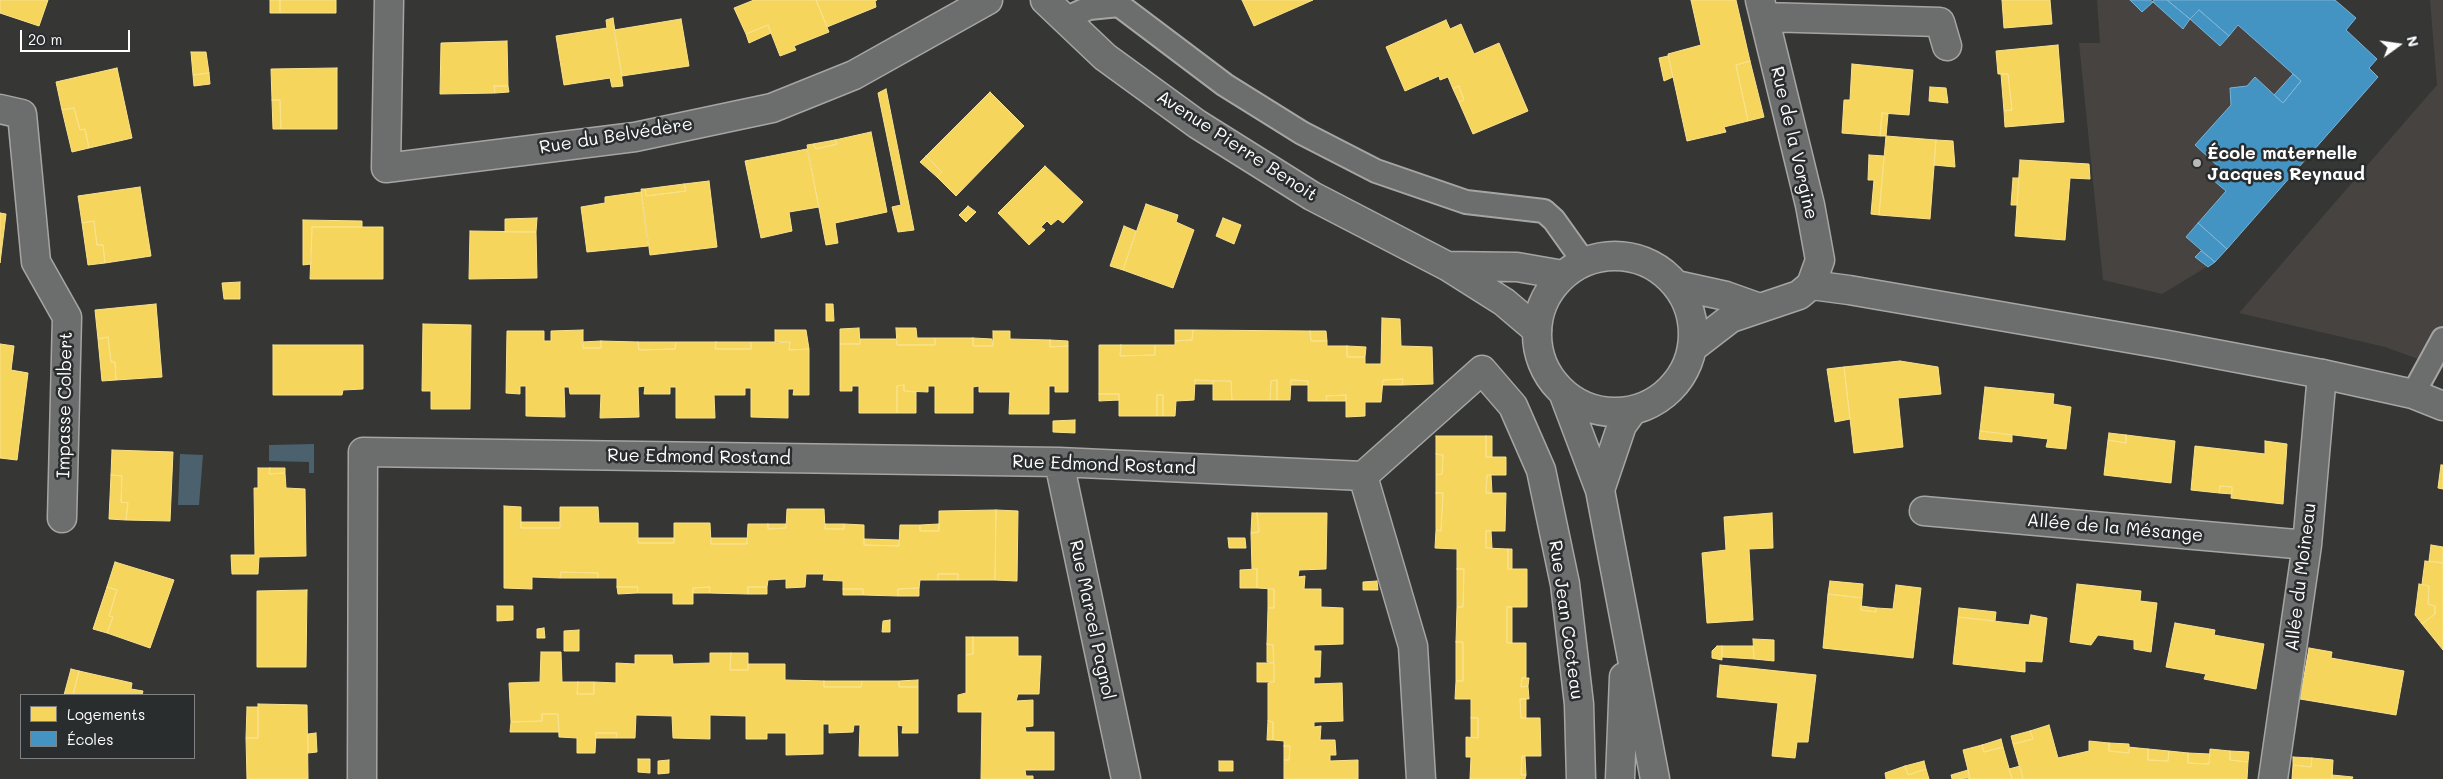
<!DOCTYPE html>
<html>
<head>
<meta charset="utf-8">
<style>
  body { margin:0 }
  #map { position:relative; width:2443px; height:779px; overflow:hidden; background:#363635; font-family:Mali,sans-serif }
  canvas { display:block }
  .legend { position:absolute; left:20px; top:694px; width:175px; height:65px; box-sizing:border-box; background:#2a2d2e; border:1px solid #7f8182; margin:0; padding:6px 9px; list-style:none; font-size:15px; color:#fff }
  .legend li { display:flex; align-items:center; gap:10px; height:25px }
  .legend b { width:25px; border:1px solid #7f8182 }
  .north { position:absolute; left:2373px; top:20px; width:50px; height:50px; -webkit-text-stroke:4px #2a2d2e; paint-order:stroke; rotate:76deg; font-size:14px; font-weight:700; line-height:20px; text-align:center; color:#fff }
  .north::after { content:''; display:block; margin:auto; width:18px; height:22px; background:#fff; clip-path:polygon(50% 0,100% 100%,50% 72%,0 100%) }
  .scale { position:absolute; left:20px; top:30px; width:110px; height:22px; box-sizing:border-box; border:2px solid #fff; border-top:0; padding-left:6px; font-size:15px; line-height:18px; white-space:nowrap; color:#fff; -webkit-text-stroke:4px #2a2d2e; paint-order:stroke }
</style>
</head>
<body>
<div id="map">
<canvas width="2443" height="779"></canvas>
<ul class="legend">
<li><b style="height:14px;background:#f6d55c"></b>Logements</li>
<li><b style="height:14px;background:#4393c3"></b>Écoles</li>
</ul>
<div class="north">N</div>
<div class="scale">20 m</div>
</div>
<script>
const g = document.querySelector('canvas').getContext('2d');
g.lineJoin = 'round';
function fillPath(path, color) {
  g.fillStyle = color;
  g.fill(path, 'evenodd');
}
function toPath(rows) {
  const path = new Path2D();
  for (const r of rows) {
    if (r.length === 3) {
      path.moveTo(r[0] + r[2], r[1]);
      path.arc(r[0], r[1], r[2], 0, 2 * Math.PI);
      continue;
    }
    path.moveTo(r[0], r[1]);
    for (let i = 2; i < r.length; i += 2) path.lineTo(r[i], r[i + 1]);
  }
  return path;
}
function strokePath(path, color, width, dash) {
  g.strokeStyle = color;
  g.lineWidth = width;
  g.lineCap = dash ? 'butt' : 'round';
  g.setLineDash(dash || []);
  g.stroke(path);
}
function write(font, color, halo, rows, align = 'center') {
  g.font = font + ' Mali,sans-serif';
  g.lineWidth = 5;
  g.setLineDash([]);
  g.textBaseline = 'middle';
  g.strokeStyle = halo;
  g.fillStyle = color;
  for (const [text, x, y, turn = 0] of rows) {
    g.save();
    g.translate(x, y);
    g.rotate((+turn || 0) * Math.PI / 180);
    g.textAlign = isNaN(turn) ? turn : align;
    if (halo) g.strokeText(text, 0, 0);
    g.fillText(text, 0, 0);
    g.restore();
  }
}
const built = toPath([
  [2097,0,2335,0,2356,18,2346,30,2377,59,2369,68,2378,77,2215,262,2162,294,2103,280,2079,43,2100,43],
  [2430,0,2443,0,2443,368,2385,347,2239,313,2437,85]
]);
const water = toPath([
  [314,444,314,473,309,473,309,462,269,461,269,445],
  [180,454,203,455,199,505,178,505]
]);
const homes = toPath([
  [0,0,48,0,39,26,0,13,0,0],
  [270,0,280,0,280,13,270,13,270,0],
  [280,0,336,0,336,13,280,13,280,0],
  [754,0,816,0,829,32,794,46,796,50,780,56,768,25,746,34,734,8,754,0],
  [816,0,877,0,875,1,876,7,827,27,816,0],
  [1242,0,1313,0,1254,26,1242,0],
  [1691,0,1736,0,1750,61,1736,65,1748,121,1724,127,1726,132,1687,141,1668,54,1701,45,1691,0],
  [2002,0,2050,0,2052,24,2004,28,2002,0],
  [613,18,623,86,612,87,610,78,564,85,556,36,607,28,606,20,613,18],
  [681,19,689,66,622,76,614,30,681,19],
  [1446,20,1450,29,1461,24,1474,54,1499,43,1528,111,1473,134,1459,102,1464,100,1459,86,1453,89,1448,77,1440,80,1439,76,1405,91,1386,47,1446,20],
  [768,25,771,33,749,43,746,34,768,25],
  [507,41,508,86,494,86,495,93,440,94,441,43,507,41],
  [2058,45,2064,122,2005,127,2004,111,2012,110,2008,74,1998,74,1996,51,2058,45],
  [191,52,206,52,209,73,193,75,191,52],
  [1668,56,1673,77,1664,81,1659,58,1668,56],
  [1750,61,1764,117,1748,121,1736,65,1750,61],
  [1852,64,1913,70,1909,115,1882,113,1880,136,1842,133,1844,100,1850,100,1852,64],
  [117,68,132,138,89,148,85,129,80,130,74,108,62,110,56,82,117,68],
  [337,68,337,129,281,129,280,100,272,100,271,69,337,68],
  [209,73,210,84,194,86,193,75,209,73],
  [2001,74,2008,74,2012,110,2004,111,2001,74],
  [494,86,508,86,509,92,495,93,494,86],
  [1459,86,1464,100,1459,102,1453,89,1459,86],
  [1930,87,1946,88,1948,103,1929,101,1930,87],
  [886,89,914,230,898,232,892,207,901,205,878,93,886,89],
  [990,92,1024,126,956,196,937,177,942,172,926,156,990,92],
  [272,100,280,100,281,129,273,129,272,100],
  [74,108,80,130,85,129,89,148,72,152,62,110,74,108],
  [1882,113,1888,114,1886,136,1880,136,1882,113],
  [871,132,887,212,835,223,838,243,826,245,807,145,813,144,816,149,837,144,835,140,871,132],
  [1886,136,1936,140,1930,219,1879,215,1886,136],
  [835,140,837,144,816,149,813,144,835,140],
  [1936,140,1953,141,1955,167,1934,165,1936,140],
  [807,149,819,207,789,212,792,231,761,238,745,161,807,149],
  [1869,155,1884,156,1879,215,1871,214,1874,180,1868,180,1869,155],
  [926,156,942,172,937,177,920,162,926,156],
  [2020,160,2089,164,2090,179,2070,178,2065,240,2015,236,2020,160],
  [1045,166,1083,202,1063,223,1058,219,1051,225,1047,221,1041,227,1045,230,1029,245,998,213,1045,166],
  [2013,178,2019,178,2017,205,2011,205,2013,178],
  [709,181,717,247,650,255,641,189,645,189,646,196,686,191,684,184,709,181],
  [684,184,686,191,646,196,645,189,684,184],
  [140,187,151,256,105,263,103,245,97,245,94,221,82,223,78,196,140,187],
  [641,192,648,246,587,252,581,207,605,203,605,197,641,192],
  [1146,204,1178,215,1176,222,1194,230,1173,288,1123,270,1146,204],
  [968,206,976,212,966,222,959,215,968,206],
  [0,213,6,214,0,263,0,213],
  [537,218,536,232,505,232,505,219,537,218],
  [1223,218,1241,225,1234,244,1216,236,1223,218],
  [303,220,362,221,362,227,312,227,311,264,303,265,303,220],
  [94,221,97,245,103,245,105,263,88,265,82,223,94,221],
  [1124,226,1136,231,1123,270,1110,266,1124,226],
  [312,227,383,227,383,279,310,279,312,227],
  [470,231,536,232,537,278,469,279,470,231],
  [240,282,240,299,224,299,222,283,240,282],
  [156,304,162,377,116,380,115,362,111,362,108,337,98,339,95,310,156,304],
  [826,304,833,304,834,321,826,321,826,304],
  [1382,318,1400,319,1401,346,1432,347,1433,384,1402,385,1403,379,1383,380,1381,402,1365,402,1365,416,1346,417,1346,395,1326,396,1327,401,1308,401,1308,381,1291,380,1290,400,1277,400,1277,380,1271,381,1270,400,1232,400,1231,381,1195,380,1194,400,1176,401,1175,416,1163,416,1163,395,1157,395,1157,416,1119,416,1119,394,1099,394,1099,345,1121,345,1120,356,1155,355,1155,345,1175,345,1175,341,1192,340,1193,330,1310,331,1311,341,1327,341,1327,346,1347,346,1347,357,1365,357,1365,364,1381,364,1382,318],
  [423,324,471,325,470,409,431,409,431,391,422,391,423,324],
  [859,328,860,344,840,344,840,329,859,328],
  [896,328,916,328,917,338,935,338,935,345,897,345,896,328],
  [583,330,583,348,601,348,601,341,638,342,639,350,675,349,676,342,716,342,715,349,751,349,751,342,790,342,789,350,809,349,809,395,793,395,794,389,788,389,788,418,751,417,751,388,745,388,745,395,714,395,715,418,676,418,676,387,670,387,670,394,644,394,645,386,638,387,639,417,600,418,601,394,570,394,569,387,564,387,565,417,526,416,526,386,520,386,520,394,506,393,507,331,544,331,544,341,551,341,551,331,583,330],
  [775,330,806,330,809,349,789,350,790,342,775,343,775,330],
  [1175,330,1193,330,1192,340,1175,341,1175,330],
  [993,331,1010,331,1010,339,1050,340,1050,347,1068,346,1068,392,1055,392,1055,386,1049,386,1049,414,1009,414,1010,392,979,392,979,386,973,387,973,413,935,413,935,386,928,386,928,392,904,391,904,385,897,386,897,413,859,413,859,386,852,386,852,391,840,391,840,344,860,344,860,339,896,339,897,345,935,345,935,338,973,338,973,346,993,346,993,331],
  [1310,331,1326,331,1327,341,1311,341,1310,331],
  [108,337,111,362,115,362,116,380,102,381,98,339,108,337],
  [973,338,992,339,993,346,973,346,973,338],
  [1050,340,1068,341,1068,346,1050,347,1050,340],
  [601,341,601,348,583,348,582,342,601,341],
  [638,342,676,342,675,349,639,350,638,342],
  [716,342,751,342,751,349,715,349,716,342],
  [0,344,14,346,11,370,28,373,17,460,0,458,0,344],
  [273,345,363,345,363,389,343,390,342,395,273,395,273,345],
  [1121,345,1155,345,1155,355,1120,356,1121,345],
  [1347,346,1366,347,1365,357,1347,357,1347,346],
  [1900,361,1938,367,1941,394,1898,398,1903,447,1854,453,1844,367,1900,361],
  [1844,367,1850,419,1835,422,1827,369,1844,367],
  [1403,379,1402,385,1382,385,1383,380,1403,379],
  [1195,380,1213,381,1213,384,1195,384,1195,380],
  [1277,380,1277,400,1270,400,1271,381,1277,380],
  [1291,380,1308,381,1308,385,1290,385,1291,380],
  [1213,381,1231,381,1232,400,1213,400,1213,381],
  [904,385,904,391,916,392,916,413,897,413,897,386,904,385],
  [1985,387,2054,394,2053,404,2071,407,2066,449,2046,447,2048,439,1980,431,1985,387],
  [1099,394,1119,394,1119,400,1099,401,1099,394],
  [1157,395,1163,395,1163,416,1157,416,1157,395],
  [1346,395,1346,401,1327,401,1326,396,1346,395],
  [1075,420,1075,433,1053,432,1053,421,1075,420],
  [1980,431,2012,435,2012,442,1979,439,1980,431],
  [2109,433,2126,435,2126,443,2108,440,2109,433],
  [2126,435,2175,441,2171,483,2104,475,2108,440,2126,443,2126,435],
  [1436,436,1486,436,1486,457,1506,457,1506,475,1487,475,1486,493,1506,493,1505,531,1486,531,1486,548,1508,549,1508,569,1527,569,1527,607,1507,607,1507,643,1526,643,1526,678,1522,678,1521,687,1528,686,1529,699,1520,699,1521,718,1540,718,1541,756,1522,756,1521,775,1526,775,1525,779,1470,779,1471,757,1466,757,1466,737,1478,738,1478,718,1471,718,1471,699,1455,699,1456,681,1463,681,1463,642,1456,642,1457,607,1463,607,1464,569,1457,569,1457,549,1435,548,1436,530,1441,531,1443,493,1436,493,1436,475,1442,474,1443,455,1436,454,1436,436],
  [1486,436,1492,436,1492,457,1486,457,1486,436],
  [2265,441,2287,444,2283,504,2231,498,2232,487,2220,486,2219,493,2191,490,2195,446,2265,454,2265,441],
  [112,450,173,452,170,521,126,520,128,503,121,502,122,476,111,475,112,450],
  [1436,454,1443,455,1442,474,1436,475,1436,454],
  [2441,465,2443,465,2443,489,2438,488,2441,465],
  [258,468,270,468,269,474,285,473,286,488,305,489,306,556,259,557,258,574,232,574,231,555,255,555,254,488,258,488,258,468],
  [270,468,285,468,285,473,269,474,270,468],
  [111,475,122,476,121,502,128,503,126,520,109,519,111,475],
  [1487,475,1491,475,1492,493,1486,493,1487,475],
  [2220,486,2232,487,2232,494,2219,493,2220,486],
  [1436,493,1443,493,1441,531,1436,530,1436,493],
  [504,506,521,507,521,528,560,528,560,507,598,507,599,523,638,523,638,543,674,543,674,523,710,523,711,544,747,544,748,524,768,524,768,529,786,528,787,509,824,509,825,529,844,529,844,524,864,525,864,545,899,546,900,525,920,525,920,531,939,531,939,511,996,510,995,580,958,580,958,574,938,574,938,580,920,580,919,588,898,589,898,596,863,595,863,589,843,589,843,581,823,580,824,574,806,574,805,587,786,588,786,579,768,580,767,587,748,587,748,594,709,593,710,587,693,588,693,604,673,604,673,593,637,593,638,587,617,587,617,578,598,578,598,573,561,572,560,578,532,577,532,589,504,588,504,506],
  [996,510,1018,511,1017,581,995,580,996,510],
  [1252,513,1257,513,1259,532,1251,533,1252,513],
  [1257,513,1327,513,1326,569,1299,570,1298,577,1305,576,1304,589,1321,589,1321,607,1343,608,1343,644,1314,645,1314,651,1321,651,1320,677,1314,677,1314,684,1342,683,1343,721,1314,722,1314,727,1321,726,1320,740,1335,740,1336,755,1330,755,1330,761,1358,760,1358,779,1284,779,1284,760,1289,760,1290,746,1284,746,1284,741,1273,740,1273,722,1268,721,1268,683,1274,682,1273,645,1267,644,1268,608,1274,608,1274,589,1257,588,1257,569,1252,569,1251,533,1259,532,1257,513],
  [1772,513,1773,548,1749,549,1753,620,1707,623,1702,553,1726,550,1724,517,1772,513],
  [521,522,561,522,560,528,521,528,521,522],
  [768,524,786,524,786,528,768,529,768,524],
  [825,524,844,524,844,529,825,529,825,524],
  [939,524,939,531,920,531,920,525,939,524],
  [1486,531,1491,531,1492,548,1486,548,1486,531],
  [637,538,674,538,674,543,638,543,637,538],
  [711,538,747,538,747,544,711,544,711,538],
  [1228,538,1245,538,1246,548,1229,548,1228,538],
  [864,539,899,540,899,546,864,545,864,539],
  [2431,545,2443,547,2443,563,2429,561,2431,545],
  [1508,549,1512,549,1512,569,1508,569,1508,549],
  [2425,561,2443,563,2443,650,2422,624,2435,614,2435,606,2428,604,2429,586,2422,584,2425,561],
  [115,562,174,580,150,648,107,633,113,617,109,616,117,590,107,587,115,562],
  [1257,569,1257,588,1240,588,1240,570,1257,569],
  [1457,569,1464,569,1463,607,1457,607,1457,569],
  [561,572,598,573,598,578,560,578,561,572],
  [938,574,958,574,958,580,938,580,938,574],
  [1377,581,1378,590,1363,590,1363,582,1377,581],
  [1830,581,1863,584,1862,598,1828,594,1830,581],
  [2077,584,2141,591,2140,601,2157,603,2151,652,2134,649,2134,640,2098,635,2091,645,2070,642,2077,584],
  [2419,584,2429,586,2428,604,2435,606,2435,614,2422,624,2415,615,2419,584],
  [1896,585,1921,588,1913,658,1823,648,1828,594,1862,598,1861,610,1876,612,1876,608,1893,609,1896,585],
  [107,587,117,590,109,616,113,617,107,633,93,629,107,587],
  [617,587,638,587,637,593,618,594,617,587],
  [710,587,709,593,693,593,693,588,710,587],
  [748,587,767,587,767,594,748,594,748,587],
  [919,588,919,596,898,596,898,589,919,588],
  [843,589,863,589,863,595,843,595,843,589],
  [1268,589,1274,589,1274,608,1268,608,1268,589],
  [307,590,306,667,257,667,257,591,307,590],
  [497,606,513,606,513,620,497,621,497,606],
  [1861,606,1876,608,1876,612,1861,610,1861,606],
  [1507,607,1512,607,1512,643,1507,643,1507,607],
  [1959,608,1996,612,1995,621,1958,617,1959,608],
  [2031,615,2047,618,2042,662,2025,661,2025,672,1953,664,1958,617,2029,625,2031,615],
  [890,620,890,632,882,632,883,621,890,620],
  [2175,623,2215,630,2214,635,2264,644,2256,689,2204,679,2206,674,2166,667,2175,623],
  [544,628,545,638,537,638,537,629,544,628],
  [579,630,579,651,564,651,564,631,579,630],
  [966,637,973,637,973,654,966,655,966,637],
  [973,637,1018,637,1018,656,1041,656,1039,694,1018,694,1016,701,1033,700,1033,726,1025,727,1026,732,1054,732,1054,770,1025,770,1026,776,1033,776,1033,779,981,779,982,712,958,712,958,695,966,693,966,655,973,654,973,637],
  [1753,639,1774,640,1774,661,1754,659,1753,639],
  [1456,642,1463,642,1463,681,1456,681,1456,642],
  [1267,644,1273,645,1274,663,1267,662,1267,644],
  [1717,646,1722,646,1722,660,1712,658,1712,651,1717,646],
  [1722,646,1753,646,1754,659,1722,657,1722,646],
  [2309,648,2332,652,2331,658,2404,671,2396,715,2300,699,2309,648],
  [541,652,561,652,562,682,578,682,577,694,594,694,594,682,616,683,616,663,635,664,635,655,672,655,673,664,710,663,710,653,731,653,730,670,748,670,748,664,785,664,785,680,824,681,824,687,861,687,862,681,899,681,899,687,918,687,918,733,902,733,903,726,897,725,898,756,859,756,860,725,854,725,853,732,829,733,829,724,823,724,823,754,786,755,786,733,767,733,767,739,746,739,746,716,710,715,710,739,673,738,672,716,636,715,635,738,616,738,617,733,596,733,595,753,577,753,577,738,559,737,558,714,542,714,542,721,511,722,509,683,540,682,541,652],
  [731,653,748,653,748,670,730,670,731,653],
  [1257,663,1274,663,1274,682,1257,682,1257,663],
  [1720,665,1816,675,1808,742,1797,742,1795,758,1772,756,1778,703,1717,697,1720,665],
  [71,669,79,671,73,695,64,695,71,669],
  [79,671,132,683,131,689,143,691,142,695,73,695,79,671],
  [1522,678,1529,678,1528,686,1521,687,1522,678],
  [918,680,918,687,899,687,899,681,918,680],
  [824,681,862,681,861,687,824,687,824,681],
  [578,682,594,682,594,694,577,694,578,682],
  [1520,699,1526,699,1526,718,1521,718,1520,699],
  [258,704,307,705,308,779,247,779,246,738,258,738,258,704],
  [247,707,258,707,258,738,246,738,247,707],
  [542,714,558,714,559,732,510,732,511,722,542,721,542,714],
  [1471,718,1478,718,1478,738,1471,737,1471,718],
  [1268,721,1273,722,1273,740,1267,740,1268,721],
  [2049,725,2058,758,2089,751,2089,741,2109,743,2109,751,2129,753,2128,747,2148,749,2148,760,2168,761,2169,751,2188,753,2188,763,2209,764,2210,749,2230,751,2230,760,2248,762,2247,779,2023,779,2013,744,2033,739,2030,731,2049,725],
  [2030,731,2033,739,2013,744,2011,736,2030,731],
  [316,733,317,752,308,753,308,734,316,733],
  [596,733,617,733,616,738,596,738,596,733],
  [2001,739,2003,747,1984,752,1982,745,2001,739],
  [2109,743,2129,744,2129,753,2109,751,2109,743],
  [1982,745,1984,752,2003,747,2012,779,1968,779,1970,778,1963,750,1982,745],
  [1284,746,1290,746,1289,760,1284,760,1284,746],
  [2148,749,2169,751,2168,761,2148,760,2148,749],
  [2230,751,2249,752,2248,762,2230,760,2230,751],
  [2188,753,2210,754,2209,764,2188,763,2188,753],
  [1522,756,1525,756,1526,775,1521,775,1522,756],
  [2293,757,2312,758,2311,767,2293,765,2293,757],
  [2312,758,2333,760,2332,779,2292,779,2293,765,2311,767,2312,758],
  [638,759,650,759,650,773,638,772,638,759],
  [669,760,669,773,658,774,658,761,669,760],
  [1219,761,1233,761,1233,771,1219,771,1219,761],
  [1924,761,1926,769,1908,775,1905,766,1924,761],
  [1905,766,1908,775,1926,769,1929,779,1886,779,1885,773,1905,766],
  [2020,766,2023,779,2012,779,2009,769,2020,766],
  [1968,770,1970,778,1952,779,1951,775,1968,770],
  [2332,775,2353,777,2352,779,2332,779,2332,775]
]);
const schools = toPath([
  [2130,0,2150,0,2153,2,2142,12,2130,0],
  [2154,0,2167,0,2190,19,2183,29,2153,2,2154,0],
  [2167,0,2335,0,2356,18,2346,30,2377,59,2369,68,2378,77,2227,249,2198,223,2226,191,2213,180,2222,170,2195,145,2231,105,2230,88,2247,86,2255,77,2283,103,2301,81,2238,25,2229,36,2199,10,2190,19,2167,0],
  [2199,10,2229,36,2220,46,2190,19,2199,10],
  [2293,74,2301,81,2283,103,2274,95,2293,74],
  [2198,223,2227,249,2215,262,2186,237,2198,223],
  [2201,251,2215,262,2208,267,2195,257,2201,251]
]);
const lane = toPath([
  [1063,20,1089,8,1119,5,1225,85,1302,133,1376,171,1466,202,1544,211,1554,220,1584,262],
  [2413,394,2443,339]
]);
const street = toPath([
  [389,0,386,168,635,137,772,108,854,75,988,0],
  [1045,0,1105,57,1197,124,1312,196,1447,266,1504,302,1537,330],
  [1760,0,1810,205,1820,260,1811,285],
  [1764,17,1940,22,1947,46],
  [0,109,22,114,36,262,67,317,62,518],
  [1447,266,1517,267,1563,275],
  [1059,462,1126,779],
  [1363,476,1482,370,1513,406,1541,470,1565,584,1579,704,1581,779],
  [1363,476,1413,646,1421,779],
  [1924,511,2307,545],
  [362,779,363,452,1059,462,1363,476],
  [2273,779,2307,545,2322,374]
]);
const secondary = toPath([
  [1615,334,78],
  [1676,285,1726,296,1757,307],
  [1692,348,1731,318,1799,295,1811,285,1849,290,2168,345,2322,374,2413,394,2443,406],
  [1563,392,1600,490,1655,779],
  [1600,490,1622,425,1633,410],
  [1620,779,1624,677]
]);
const markers = [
  [2197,163,5,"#b9b9b8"]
];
const streetNames = [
  ["Rue du Belvédère",616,136,-9],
  ["Rue de la Vorgine",1794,143,77],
  ["Avenue Pierre Benoit",1237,146,33],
  ["Impasse Colbert",65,405,-89],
  ["Rue Edmond Rostand",699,457,1],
  ["Rue Edmond Rostand",1104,465,2],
  ["Allée de la Mésange",2115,528,5],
  ["Allée du Moineau",2301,577,-83],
  ["Rue Marcel Pagnol",1092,620,78],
  ["Rue Jean Cocteau",1566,620,82]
];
const poiNames = [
  ["École maternelle",2207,153],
  ["Jacques Reynaud",2207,174]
];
fillPath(built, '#474340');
fillPath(water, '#4b616d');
fillPath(homes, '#f6d55c');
strokePath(homes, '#f9e28d', 1);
fillPath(schools, '#4393c3');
strokePath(schools, '#7bb3d5', 1);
strokePath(lane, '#a5a5a4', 26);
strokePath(street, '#a5a5a4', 31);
strokePath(secondary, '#a5a5a4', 31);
strokePath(lane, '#6c6d6d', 22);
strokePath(street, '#6c6d6d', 28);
strokePath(secondary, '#6c6d6d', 28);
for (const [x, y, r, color] of markers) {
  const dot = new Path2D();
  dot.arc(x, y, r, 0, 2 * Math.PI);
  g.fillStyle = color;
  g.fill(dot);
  strokePath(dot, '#2a2d2e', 2);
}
write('18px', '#fff', '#2a2d2e', streetNames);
write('bold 18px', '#fff', '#2a2d2e', poiNames, 'left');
</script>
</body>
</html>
